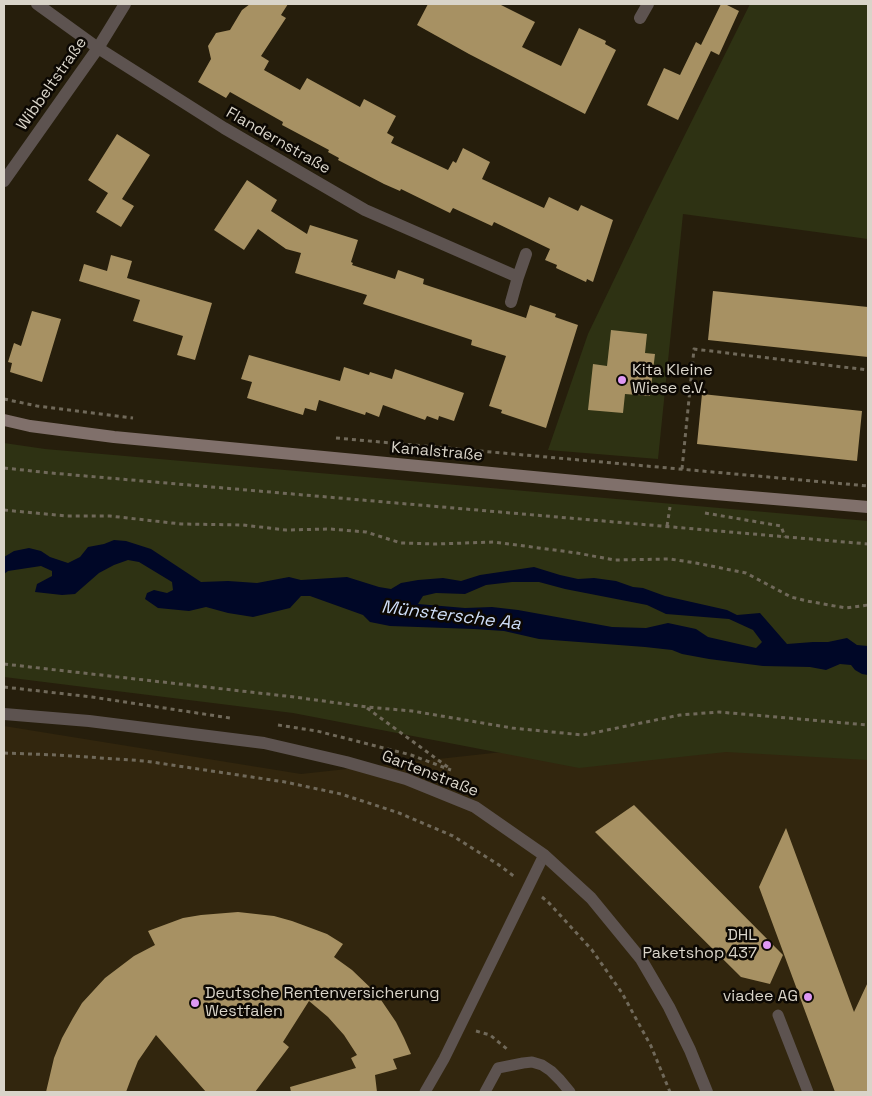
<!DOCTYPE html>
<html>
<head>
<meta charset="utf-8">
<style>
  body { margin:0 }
  #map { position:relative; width:872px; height:1096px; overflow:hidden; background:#261e0c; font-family:"Space Grotesk",sans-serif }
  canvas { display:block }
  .frame { position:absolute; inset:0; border:5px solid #d9d4c9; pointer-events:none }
</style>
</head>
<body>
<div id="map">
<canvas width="872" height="1096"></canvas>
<div class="frame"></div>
</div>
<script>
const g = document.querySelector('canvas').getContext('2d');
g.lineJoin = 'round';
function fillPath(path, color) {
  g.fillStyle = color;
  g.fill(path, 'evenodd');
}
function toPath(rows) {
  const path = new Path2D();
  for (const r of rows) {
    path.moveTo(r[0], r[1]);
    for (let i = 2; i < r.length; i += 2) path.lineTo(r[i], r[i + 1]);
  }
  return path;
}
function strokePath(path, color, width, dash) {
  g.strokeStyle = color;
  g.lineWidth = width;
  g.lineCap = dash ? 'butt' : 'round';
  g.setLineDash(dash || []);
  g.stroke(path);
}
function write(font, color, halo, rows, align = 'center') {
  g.font = font + ' "Space Grotesk",sans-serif';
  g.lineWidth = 5;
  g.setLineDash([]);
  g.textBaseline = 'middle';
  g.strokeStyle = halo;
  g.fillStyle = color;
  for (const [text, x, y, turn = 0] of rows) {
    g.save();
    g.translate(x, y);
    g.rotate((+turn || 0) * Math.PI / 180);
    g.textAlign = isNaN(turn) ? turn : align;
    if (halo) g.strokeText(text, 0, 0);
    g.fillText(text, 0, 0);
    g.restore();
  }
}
const built = toPath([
  [4,726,301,774,722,728,868,744,868,1092,4,1092]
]);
const green = toPath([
  [750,4,868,4,868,239,683,214,658,459,548,450,588,334,648,209],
  [4,443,45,449,868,521,868,760,726,752,579,768,293,713,4,677]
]);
const water = toPath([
  [114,540,126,541,151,549,201,582,228,581,257,583,289,577,301,580,347,577,379,587,391,589,401,583,418,580,443,578,461,581,480,575,534,567,560,575,578,579,594,578,616,581,633,587,643,588,665,596,727,610,737,615,760,613,787,644,813,642,828,642,847,638,857,645,868,646,868,675,862,674,855,670,851,665,840,664,826,670,810,667,763,666,709,659,682,654,672,650,645,647,539,639,504,631,474,629,390,626,370,622,363,615,310,596,301,596,290,608,253,617,228,613,206,607,189,611,158,608,145,599,147,593,154,590,167,593,173,590,172,582,139,562,128,560,114,565,99,573,75,594,62,595,35,592,37,584,52,576,52,571,41,566,8,571,4,574,4,557,14,551,29,548,41,551,50,557,68,563,80,557,88,547,104,544],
  [512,582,539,582,565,589,647,605,666,614,729,619,753,630,762,642,756,648,708,637,696,629,668,623,646,628,612,627,518,610,492,607,465,608,418,604,423,596,436,593,465,594,486,585]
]);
const building = toPath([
  [250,4,288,4,281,15,286,18,261,56,269,61,264,70,300,90,307,78,360,107,364,99,396,116,387,133,394,137,391,143,448,170,453,161,456,163,463,148,490,162,482,179,544,208,549,197,578,211,581,205,613,220,593,282,587,279,586,282,556,268,557,265,545,260,550,249,494,222,492,226,453,208,450,213,401,189,400,191,384,184,338,160,339,158,328,152,329,150,282,125,283,122,230,92,226,98,198,82,211,59,208,46,216,33,230,30,242,10],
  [428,4,499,4,535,22,522,47,561,66,579,28,606,41,605,44,616,50,585,114,469,54,417,25],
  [721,4,725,4,739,11,719,55,711,51,678,120,647,105,664,68,680,75,696,42,701,45],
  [117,134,150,155,122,199,134,206,121,227,96,212,108,193,88,180],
  [247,180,277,200,271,211,307,234,310,225,358,240,351,262,353,263,352,265,395,279,398,270,424,279,423,284,526,318,530,305,556,314,555,317,578,325,546,428,501,413,502,410,489,406,506,356,471,345,472,340,363,304,367,295,295,273,301,253,286,249,258,229,244,250,214,230],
  [111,255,132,261,127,278,212,303,195,360,177,355,183,336,133,321,140,300,79,281,84,264,107,271],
  [713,291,868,307,868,357,708,340],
  [32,311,61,319,42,382,10,372,12,363,8,362,14,343,21,346],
  [611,330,647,334,645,353,655,354,650,396,625,394,623,413,588,410,593,364,607,366],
  [249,355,340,381,344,367,369,375,370,372,392,379,395,369,464,393,454,421,439,416,438,420,427,416,425,420,383,405,379,417,366,412,365,415,319,400,316,411,305,408,303,415,247,398,252,382,241,379],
  [702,394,862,411,857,461,697,444],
  [634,805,783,955,770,984,741,977,595,832],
  [786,828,854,1012,868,982,868,1092,835,1092,759,887],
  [238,912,274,916,292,921,327,934,343,944,334,957,352,970,377,994,396,1022,404,1038,411,1054,393,1059,397,1069,375,1075,377,1092,291,1092,290,1087,356,1068,351,1058,357,1055,344,1035,328,1017,309,1001,283,1042,289,1047,255,1092,206,1092,156,1035,138,1061,132,1076,126,1092,46,1092,54,1058,62,1038,73,1018,82,1003,105,978,134,956,155,945,148,931,183,918,201,915]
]);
const path = toPath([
  [4,399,37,406,133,418],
  [336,438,868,486],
  [4,468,51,473,868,544],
  [682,469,694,349,868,370],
  [4,510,67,516,110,516,181,524,243,525,286,530,330,529,366,532,401,543,437,544,494,542,577,553,614,560,670,559,696,563,746,573,791,597,807,601,846,608,868,605],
  [705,513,781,526,785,537],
  [667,526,670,507],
  [4,664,294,697,367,707,412,711,512,728,583,735,680,715,719,712,868,725],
  [4,687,92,697,230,718],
  [367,708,449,768],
  [278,725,317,731,411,755,451,770],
  [4,753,58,755,145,761,285,782,341,794,399,813,453,836,499,865,515,877],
  [542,897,549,903,592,950,622,993,651,1046,670,1092],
  [476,1031,490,1035,507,1049]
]);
const service = toPath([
  [778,1015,808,1092],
  [425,1092,444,1059,544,855],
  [485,1092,498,1068,523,1063,532,1062,542,1065,551,1071,560,1080,570,1092]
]);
const minor = toPath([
  [37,4,98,48,224,128,365,210,518,277,511,302],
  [640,18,648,4],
  [4,181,98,48,125,4],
  [518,277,526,254],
  [4,714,89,721,264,743,346,762,406,779,475,807,544,855,591,898,641,959,669,1007,690,1050,707,1092]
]);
const secondary = toPath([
  [4,420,30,426,114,437,680,491,868,507]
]);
const markers = [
  [622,380,5,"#de98f3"],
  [767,945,5,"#de98f3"],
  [808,997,5,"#de98f3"],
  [195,1003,5,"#de98f3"]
];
const streetNames = [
  ["Wibbeltstraße",52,84,-55],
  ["Flandernstraße",278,141,30],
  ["Kanalstraße",437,452,5],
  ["Gartenstraße",430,774,21]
];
const poiNames = [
  ["Kita Kleine",632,371],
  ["Wiese e.V.",632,389],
  ["DHL",757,936,"right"],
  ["Paketshop 437",757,954,"right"],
  ["Deutsche Rentenversicherung",205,994],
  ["Westfalen",205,1012],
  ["viadee AG",798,997,"right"]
];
const waterNames = [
  ["Münstersche Aa",451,616,7]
];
fillPath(built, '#32260e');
fillPath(green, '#2e3213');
fillPath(water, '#000727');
fillPath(building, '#a79163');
strokePath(path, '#70695a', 3, [4, 4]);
strokePath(service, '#5d5350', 11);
strokePath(minor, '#5d5350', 12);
strokePath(secondary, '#80706b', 12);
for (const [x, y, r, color] of markers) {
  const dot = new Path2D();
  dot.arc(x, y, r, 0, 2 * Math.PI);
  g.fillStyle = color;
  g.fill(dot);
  strokePath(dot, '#0c0803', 2);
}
write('16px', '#d9d4c9', '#0c0803', streetNames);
write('16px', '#d9d4c9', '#0c0803', poiNames, 'left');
write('italic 18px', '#ceddf7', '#0c0803', waterNames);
</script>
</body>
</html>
